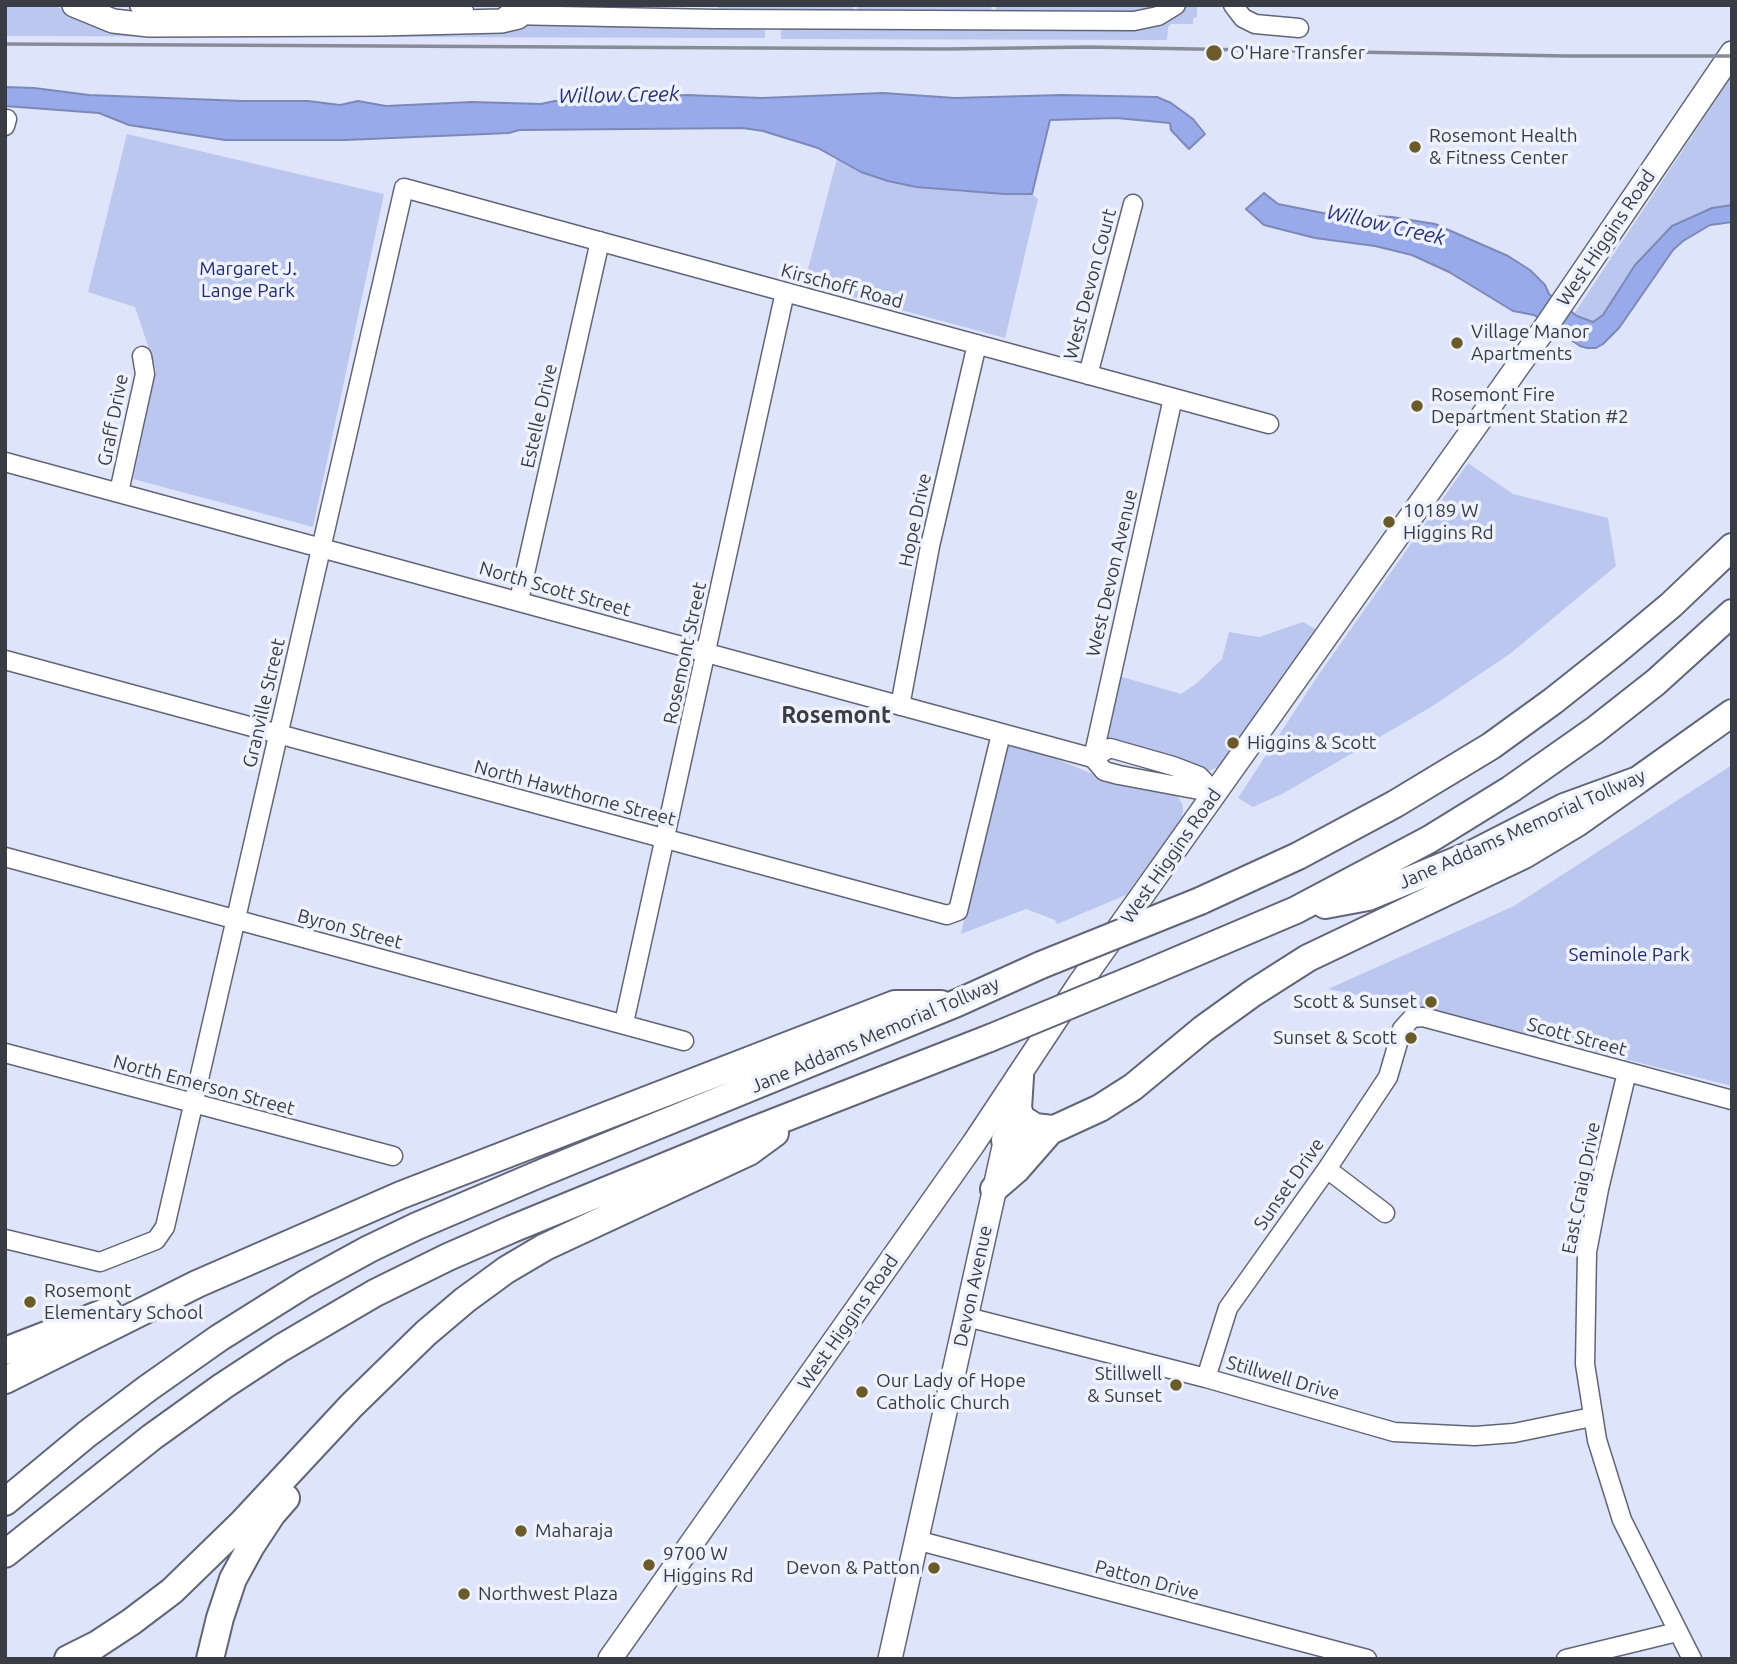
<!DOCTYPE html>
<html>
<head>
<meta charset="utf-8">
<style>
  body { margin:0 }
  #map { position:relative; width:1737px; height:1664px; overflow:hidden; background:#dee4f9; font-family:Ubuntu,sans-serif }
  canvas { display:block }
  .frame { position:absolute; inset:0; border:7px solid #3a3c44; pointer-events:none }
</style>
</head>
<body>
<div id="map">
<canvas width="1737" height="1664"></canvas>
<div class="frame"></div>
</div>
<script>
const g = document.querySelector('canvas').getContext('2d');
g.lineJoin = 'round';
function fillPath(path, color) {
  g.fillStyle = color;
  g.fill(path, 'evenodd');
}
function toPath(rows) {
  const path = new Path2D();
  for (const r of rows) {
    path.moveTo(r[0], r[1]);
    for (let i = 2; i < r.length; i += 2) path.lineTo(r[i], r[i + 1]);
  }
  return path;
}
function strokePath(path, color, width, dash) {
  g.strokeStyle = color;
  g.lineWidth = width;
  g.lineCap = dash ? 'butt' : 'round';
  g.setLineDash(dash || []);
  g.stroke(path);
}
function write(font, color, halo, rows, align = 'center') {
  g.font = font + ' Ubuntu,sans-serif';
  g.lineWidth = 7;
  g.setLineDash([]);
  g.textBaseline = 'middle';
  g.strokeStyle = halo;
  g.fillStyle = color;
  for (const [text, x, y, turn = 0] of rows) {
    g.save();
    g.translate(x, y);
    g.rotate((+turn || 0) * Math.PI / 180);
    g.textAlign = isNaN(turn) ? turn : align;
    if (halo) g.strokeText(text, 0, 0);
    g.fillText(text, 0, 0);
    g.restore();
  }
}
const green = toPath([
  [5,5,53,5,80,18,462,25,765,26,765,38,5,36],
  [718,5,853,5,853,13,718,12],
  [857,5,991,5,992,13,857,13],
  [996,5,1166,5,1143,13,996,13],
  [1188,5,1197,5,1197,17,1193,18,1193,24,1171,24,1168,27,1167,40,781,39,781,25,1155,26,1173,19],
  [1732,76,1732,205,1712,208,1688,218,1648,250,1599,320,1593,322,1577,316,1574,314],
  [127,134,384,194,313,527,133,479,156,370,135,307,88,292],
  [837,159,861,172,916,187,964,192,1032,194,1038,199,1005,338,804,284],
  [1468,463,1513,494,1608,518,1616,566,1511,653,1431,707,1284,793,1253,807,1238,798,1317,677],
  [1303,622,1317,630,1219,766,1210,771,1199,769,1109,740,1105,733,1119,676,1181,694,1197,683,1222,659,1229,632,1259,637],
  [1016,742,1107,780,1172,793,1179,798,1183,806,1182,818,1126,895,1057,924,1055,920,1026,909,961,934,1004,747,1008,743],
  [1732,765,1732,1086,1400,1003,1328,989,1514,906]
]);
const water = toPath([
  [5,87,34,88,89,95,243,101,308,101,340,105,358,101,386,106,472,102,541,104,555,101,687,95,762,98,883,93,955,98,1062,95,1157,97,1171,103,1193,119,1205,134,1189,149,1171,130,1170,123,1116,118,1050,120,1032,194,1004,194,916,187,888,181,861,172,818,148,763,131,743,128,519,130,509,133,345,140,225,140,129,125,99,113,5,106,5,87],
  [1264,193,1278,204,1323,213,1392,217,1435,224,1508,256,1530,270,1545,285,1549,294,1577,316,1593,322,1603,315,1635,265,1672,226,1712,208,1732,205,1732,222,1710,225,1683,241,1673,250,1619,328,1603,344,1596,348,1587,348,1580,346,1534,315,1513,311,1449,272,1412,255,1375,246,1315,238,1264,225,1246,209,1264,193]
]);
const minor = toPath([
  [139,5,464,11],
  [1233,5,1243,18,1255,24,1299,28],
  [506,15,716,19,1134,21,1158,16,1176,5],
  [5,126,7,119],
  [1088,375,1133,204],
  [5,462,1093,758,1104,771,1119,775,1215,793],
  [119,492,145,374,142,356],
  [519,600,600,241],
  [5,660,947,915,958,911,1001,734],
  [900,706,930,546,977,344],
  [1093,758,1173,398],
  [1093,758,1110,748,1173,766,1199,776,1215,793],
  [5,857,684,1041],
  [624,1023,785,292],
  [5,1053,393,1156],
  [1627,1072,1599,1189,1587,1252,1585,1364,1597,1440,1622,1520,1692,1659],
  [1327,1169,1385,1213],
  [5,1239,100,1262,156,1240,165,1227,404,188,1269,424],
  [967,1317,1206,1378,1394,1432,1475,1436,1514,1433,1592,1417],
  [1206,1378,1228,1308,1327,1169,1388,1077,1402,1029,1412,1018,1423,1017,1732,1100],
  [916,1540,1367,1659],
  [1566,1659,1677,1632]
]);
const major = toPath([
  [74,5,113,21,149,25,380,24,501,21,518,17],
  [197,5,202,7],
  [610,1659,974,1143,1080,983,1545,328,1732,53],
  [890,1659,1016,1093]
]);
const highway = toPath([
  [1200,901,1298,856,1395,804,1491,746,1553,701,1616,651,1671,605,1732,547],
  [1325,905,1368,897,1472,854,1564,807,1638,780,1732,713],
  [1150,972,1296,910,1430,839,1511,789,1595,730,1656,682,1732,613],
  [1020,1077,1018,1108,1021,1118,1035,1127,1052,1129],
  [1005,1140,1037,1137,1100,1108,1133,1087,1203,1029,1253,993,1308,958,1524,855,1577,823,1638,780],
  [994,1189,1016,1170,1051,1130],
  [5,1351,108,1311],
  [5,1380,197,1284,401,1195,895,1004,941,1004],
  [5,1502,87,1434,148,1388,219,1338,305,1284,369,1249,417,1226,544,1172,957,1003,1041,965],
  [5,1554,152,1437,223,1386,281,1348,375,1293,448,1257,512,1229,744,1134,990,1038],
  [68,1659,96,1645,131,1622,172,1591,242,1523,351,1406,426,1333,465,1300,506,1270,545,1247,749,1152,775,1133],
  [210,1659,220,1618,233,1579,251,1546,272,1514,286,1498]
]);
const rail = toPath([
  [5,44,946,49,1089,47,1566,56,1732,56]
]);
const highwayBridge = toPath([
  [1041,965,1200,901],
  [990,1038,1150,972]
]);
const markers = [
  [1214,53,9,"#6a5b28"],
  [1415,147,7,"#6a5b28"],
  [1457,343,7,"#6a5b28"],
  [1417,406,7,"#6a5b28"],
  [1389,522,7,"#6a5b28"],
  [1233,743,7,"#6a5b28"],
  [1431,1002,7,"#6a5b28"],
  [1411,1038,7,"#6a5b28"],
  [30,1302,7,"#6a5b28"],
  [1176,1385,7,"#6a5b28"],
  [862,1392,7,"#6a5b28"],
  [521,1531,7,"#6a5b28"],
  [649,1565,7,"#6a5b28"],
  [934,1568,7,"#6a5b28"],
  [464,1594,7,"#6a5b28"]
];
const poiNames = [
  ["O'Hare Transfer",1230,53],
  ["Rosemont Health",1429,136],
  ["& Fitness Center",1429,158],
  ["Village Manor",1471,332],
  ["Apartments",1471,354],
  ["Rosemont Fire",1431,395],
  ["Department Station #2",1431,417],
  ["10189 W",1403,511],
  ["Higgins Rd",1403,533],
  ["Higgins & Scott",1247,743],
  ["Scott & Sunset",1417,1002,"right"],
  ["Sunset & Scott",1397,1038,"right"],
  ["Rosemont",44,1291],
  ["Elementary School",44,1313],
  ["Stillwell",1162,1374,"right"],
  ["& Sunset",1162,1396,"right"],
  ["Our Lady of Hope",876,1381],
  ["Catholic Church",876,1403],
  ["Maharaja",535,1531],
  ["9700 W",663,1554],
  ["Higgins Rd",663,1576],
  ["Devon & Patton",920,1568,"right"],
  ["Northwest Plaza",478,1594]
];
const streetNames = [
  ["West Higgins Road",1606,238,-56],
  ["West Devon Court",1090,284,-75],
  ["Kirschoff Road",842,286,15],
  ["Estelle Drive",539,416,-77],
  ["Graff Drive",113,420,-79],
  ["Hope Drive",915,520,-78],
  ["West Devon Avenue",1112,573,-77],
  ["North Scott Street",555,589,16],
  ["Rosemont Street",685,653,-78],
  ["Granville Street",264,703,-77],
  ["North Hawthorne Street",575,793,15],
  ["Jane Addams Memorial Tollway",1522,829,-24],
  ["West Higgins Road",1171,856,-55],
  ["Byron Street",350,929,15],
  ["Jane Addams Memorial Tollway",875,1035,-23],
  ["Scott Street",1577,1037,15],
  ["North Emerson Street",204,1085,15],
  ["Sunset Drive",1289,1184,-55],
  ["East Craig Drive",1581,1188,-79],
  ["Devon Avenue",973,1286,-78],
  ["West Higgins Road",848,1322,-55],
  ["Stillwell Drive",1283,1378,16],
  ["Patton Drive",1147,1580,15]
];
const parkNames = [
  ["Margaret J.",248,269],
  ["Lange Park",248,291],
  ["Seminole Park",1629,955]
];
const waterNames = [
  ["Willow Creek",619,95,-1],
  ["Willow Creek",1386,225,13]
];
const quarterNames = [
  ["Rosemont",836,715]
];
fillPath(green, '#bcc7f0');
fillPath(water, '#99aaea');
strokePath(water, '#7c89b8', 2);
strokePath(minor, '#606678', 21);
strokePath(major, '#606678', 26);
strokePath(highway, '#606678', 30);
strokePath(minor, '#fff', 18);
strokePath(major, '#fff', 23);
strokePath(highway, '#fff', 26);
strokePath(rail, '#888c9a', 3.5);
strokePath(highwayBridge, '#606678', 30, []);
strokePath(highwayBridge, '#fff', 26);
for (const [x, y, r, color] of markers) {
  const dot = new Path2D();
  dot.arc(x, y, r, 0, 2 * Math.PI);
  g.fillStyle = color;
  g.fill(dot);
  strokePath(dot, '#eef2fe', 2.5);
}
write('19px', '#3a3c44', '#eef2fe', poiNames, 'left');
write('19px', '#3a3c44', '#eef2fe', streetNames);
write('19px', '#232a74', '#eef2fe', parkNames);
write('italic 21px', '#27307a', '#eef2fe', waterNames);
write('bold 23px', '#3a3c44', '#eef2fe', quarterNames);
</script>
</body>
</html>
